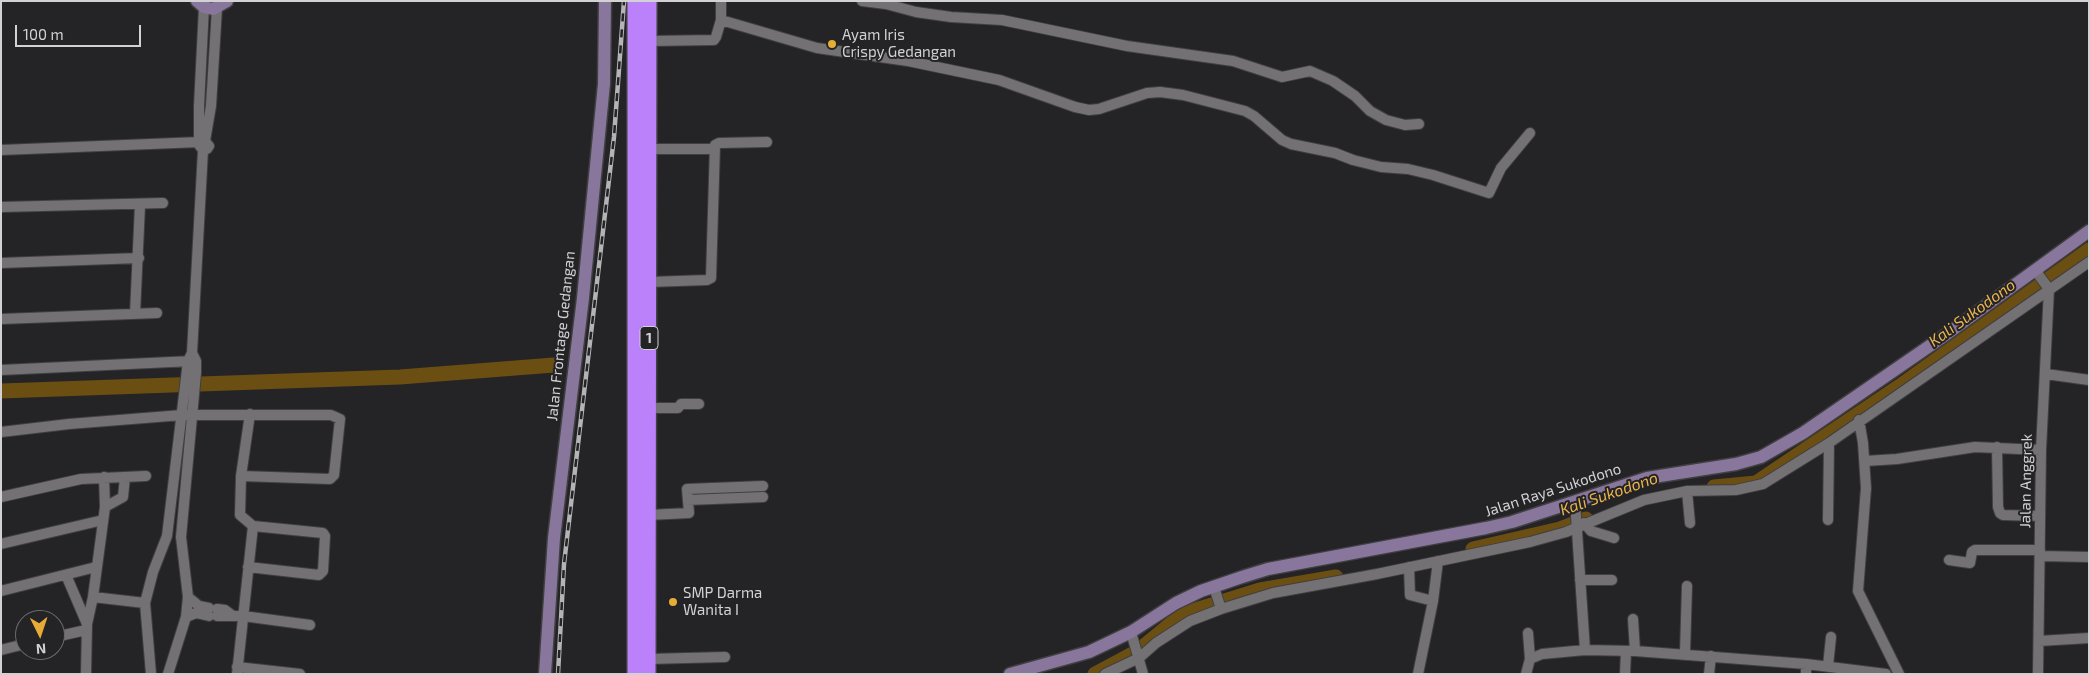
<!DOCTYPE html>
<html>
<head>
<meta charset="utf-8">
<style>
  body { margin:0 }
  #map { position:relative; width:2090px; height:675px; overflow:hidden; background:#242325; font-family:"Exo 2",sans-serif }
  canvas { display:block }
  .frame { position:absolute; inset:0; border:2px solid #d2d1d3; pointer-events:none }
  .north { position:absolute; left:15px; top:610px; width:50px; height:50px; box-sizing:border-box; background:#242325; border:1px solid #6a696b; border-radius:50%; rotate:176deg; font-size:14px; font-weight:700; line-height:20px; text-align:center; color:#d2d1d3 }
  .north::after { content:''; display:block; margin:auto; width:18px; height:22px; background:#e7ac36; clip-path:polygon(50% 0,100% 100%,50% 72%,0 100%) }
  .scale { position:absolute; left:15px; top:25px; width:126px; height:22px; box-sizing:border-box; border:2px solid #d2d1d3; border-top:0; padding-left:6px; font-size:15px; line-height:18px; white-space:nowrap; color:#d2d1d3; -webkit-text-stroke:4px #242325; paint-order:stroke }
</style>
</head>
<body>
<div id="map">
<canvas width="2090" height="675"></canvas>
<div class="frame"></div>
<div class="north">N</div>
<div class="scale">100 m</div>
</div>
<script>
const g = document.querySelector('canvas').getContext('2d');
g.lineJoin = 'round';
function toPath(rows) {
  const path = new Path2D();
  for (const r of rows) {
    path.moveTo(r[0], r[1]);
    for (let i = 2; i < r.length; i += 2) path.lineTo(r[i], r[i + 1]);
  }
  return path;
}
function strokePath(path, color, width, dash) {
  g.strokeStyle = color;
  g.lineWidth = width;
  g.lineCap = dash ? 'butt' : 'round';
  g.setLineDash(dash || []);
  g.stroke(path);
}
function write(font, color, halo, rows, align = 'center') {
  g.font = font + ' "Exo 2",sans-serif';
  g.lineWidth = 4;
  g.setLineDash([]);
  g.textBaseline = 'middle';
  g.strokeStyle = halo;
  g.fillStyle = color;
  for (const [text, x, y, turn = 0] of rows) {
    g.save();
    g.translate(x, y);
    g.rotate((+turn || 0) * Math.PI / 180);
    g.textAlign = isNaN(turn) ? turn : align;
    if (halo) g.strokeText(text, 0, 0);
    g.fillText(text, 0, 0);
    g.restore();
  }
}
const river = toPath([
  [1,391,400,377,554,365],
  [1714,487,1756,483,1900,386,2089,250],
  [1473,549,1560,529,1586,519],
  [1095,674,1138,651,1183,614,1260,590,1336,577]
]);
const street = toPath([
  [862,1,886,4,916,12,951,17,1002,20,1127,46,1233,61,1282,77,1310,71,1333,81,1355,96,1370,111,1386,120,1405,125,1419,124],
  [204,7,199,106,199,145,203,150,207,149,209,146,205,141,211,106,217,8],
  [721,20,817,48,908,61,999,80,1075,107,1089,110,1099,109,1147,93,1160,92,1183,95,1245,111,1254,116,1282,140,1291,144,1335,153,1353,160,1381,167,1408,169,1433,175,1489,193,1501,168,1530,133],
  [649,41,714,40,716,37,721,20,721,1],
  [649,149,714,149],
  [1,150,200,142],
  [1,207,163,203],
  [1,263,139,258],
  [2035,270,2049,289],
  [649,282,707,280,711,278,715,145,719,143,767,142],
  [135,314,140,205],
  [1,319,157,313],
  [1,370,192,361],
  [2046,374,2089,380],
  [649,408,678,408,681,404,699,404],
  [1859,420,1863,443,1866,488,1858,591,1899,674],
  [1,432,69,424,182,415,331,415,340,419,334,475,330,479,241,476],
  [1997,447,1998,507,2000,513,2003,515,2040,516],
  [1865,461,1897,459,1975,447,2041,450],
  [1687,491,1690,523],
  [1,497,81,479,146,476],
  [688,500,763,497],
  [1575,501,1585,650],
  [105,507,123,497,125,477],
  [648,515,689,513,687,489,763,486],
  [1828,520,1829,443],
  [1584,523,1591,531,1614,538],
  [1,544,103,520],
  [2040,556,2089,557],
  [1949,560,1970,563,1972,552,1975,550,2040,550],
  [248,567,319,575,323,571,325,536,323,533,253,526,240,515,241,476,250,414],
  [1409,567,1410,595,1433,601],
  [66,575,87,624],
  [1580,580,1612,580],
  [1214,587,1221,609],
  [1,591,96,567],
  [93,597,145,603],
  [188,597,199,606,209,608],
  [217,609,225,610,233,616],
  [217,616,243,616,310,625],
  [186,617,196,613,209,616],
  [1633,619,1635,651],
  [1131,632,1143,674],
  [55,637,86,630],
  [2039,641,2089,638],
  [1,650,25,644],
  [1685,653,1687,586],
  [648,659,725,657],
  [1530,659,1542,654,1585,650,1635,651,1806,664,1886,674],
  [1806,664,1806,674],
  [1828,666,1831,637],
  [237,667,300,674],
  [86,674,87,624,93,597,105,507,104,477],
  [151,674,145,603,153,572,167,536,188,361,192,353,203,150],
  [168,674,186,617,188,597,181,537,196,373,196,361,192,353],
  [237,674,253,526],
  [1105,674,1139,658,1156,643,1190,621,1221,609,1273,593,1377,574,1530,542,1566,532,1644,500,1687,491,1736,490,1763,484,1829,443,2089,262],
  [1418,674,1433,601,1438,561],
  [1526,674,1530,659,1528,633],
  [1625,674,1626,651],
  [1709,674,1711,656],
  [2038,674,2041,450,2049,289]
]);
const secondary = toPath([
  [197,1,204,7,213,9,227,1],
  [545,674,554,538,583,298,604,84,605,1],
  [1010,674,1089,652,1131,632,1176,603,1201,591,1242,577,1268,569,1486,528,1512,522,1647,478,1736,464,1761,457,1803,433,1947,334,2089,231]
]);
const highway = toPath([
  [635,674,635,1],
  [648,674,649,1]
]);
const rail = toPath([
  [558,674,564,564,614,137,624,1]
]);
const markers = [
  [832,44,5,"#e7ac36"],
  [673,602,5,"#e7ac36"]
];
const shields = [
  [649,338,18]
];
const shieldNames = [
  ["1",649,338]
];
const poiNames = [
  ["Ayam Iris",842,35],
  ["Crispy Gedangan",842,52],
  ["SMP Darma",683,593],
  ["Wanita I",683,610]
];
const streetNames = [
  ["Jalan Frontage Gedangan",561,336,-84],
  ["Jalan Anggrek",2026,481,-89],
  ["Jalan Raya Sukodono",1553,490,-18]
];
const waterNames = [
  ["Kali Sukodono",1972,313,-36],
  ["Kali Sukodono",1609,494,-19]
];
strokePath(river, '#6b4e12', 15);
strokePath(street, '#403f41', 12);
strokePath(secondary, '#403f41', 15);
strokePath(highway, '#403f41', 18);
strokePath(street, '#737174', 10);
strokePath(secondary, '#89769c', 12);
strokePath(highway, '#bb81fa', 15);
strokePath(rail, '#b4b3b5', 4.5);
strokePath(rail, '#242325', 2.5, [8]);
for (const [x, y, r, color] of markers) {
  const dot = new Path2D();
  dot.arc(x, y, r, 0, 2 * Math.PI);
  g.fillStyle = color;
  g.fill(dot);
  strokePath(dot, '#242325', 2);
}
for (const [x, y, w] of shields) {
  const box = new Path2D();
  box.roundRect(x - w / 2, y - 11.5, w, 23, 4);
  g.fillStyle = '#242325';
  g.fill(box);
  strokePath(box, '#d2d1d3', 1);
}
write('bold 14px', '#d2d1d3', null, shieldNames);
write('15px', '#d2d1d3', '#242325', poiNames, 'left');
write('15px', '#d2d1d3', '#242325', streetNames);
write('italic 16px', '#ebb44d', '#242325', waterNames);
</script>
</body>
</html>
